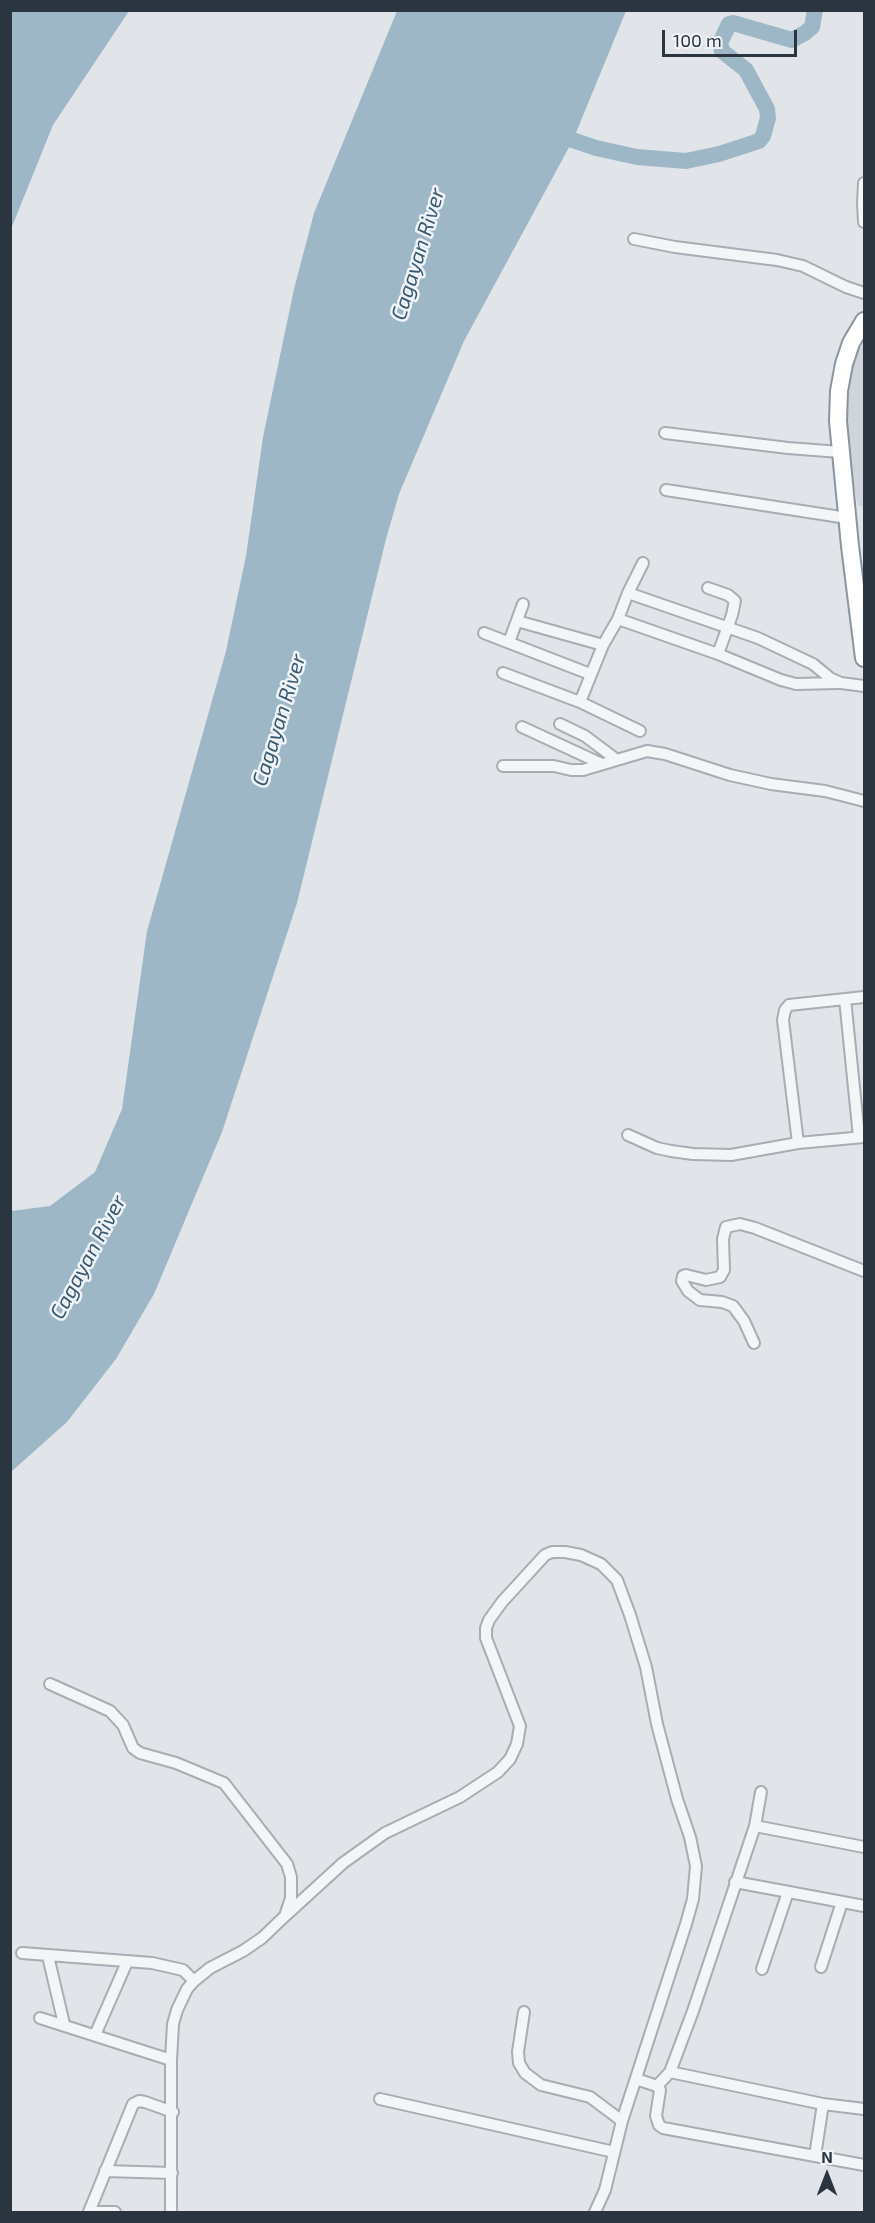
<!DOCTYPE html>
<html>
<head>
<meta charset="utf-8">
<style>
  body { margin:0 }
  #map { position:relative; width:875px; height:2223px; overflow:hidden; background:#e1e5e9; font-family:"Exo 2",sans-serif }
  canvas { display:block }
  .frame { position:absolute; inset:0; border:12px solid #2a3540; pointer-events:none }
  .north { position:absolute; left:797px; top:2145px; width:60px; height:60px; -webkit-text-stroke:4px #f1f4f6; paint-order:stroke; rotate:0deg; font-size:16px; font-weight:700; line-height:24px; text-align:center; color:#2a3540 }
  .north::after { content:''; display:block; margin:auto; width:21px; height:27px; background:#2a3540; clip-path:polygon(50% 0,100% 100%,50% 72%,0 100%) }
  .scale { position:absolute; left:662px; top:30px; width:135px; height:27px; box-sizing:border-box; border:3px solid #2a3540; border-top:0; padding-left:8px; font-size:18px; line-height:21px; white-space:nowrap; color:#2a3540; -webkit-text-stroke:4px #f1f4f6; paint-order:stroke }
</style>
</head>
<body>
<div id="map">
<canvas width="875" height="2223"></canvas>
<div class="frame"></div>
<div class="north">N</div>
<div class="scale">100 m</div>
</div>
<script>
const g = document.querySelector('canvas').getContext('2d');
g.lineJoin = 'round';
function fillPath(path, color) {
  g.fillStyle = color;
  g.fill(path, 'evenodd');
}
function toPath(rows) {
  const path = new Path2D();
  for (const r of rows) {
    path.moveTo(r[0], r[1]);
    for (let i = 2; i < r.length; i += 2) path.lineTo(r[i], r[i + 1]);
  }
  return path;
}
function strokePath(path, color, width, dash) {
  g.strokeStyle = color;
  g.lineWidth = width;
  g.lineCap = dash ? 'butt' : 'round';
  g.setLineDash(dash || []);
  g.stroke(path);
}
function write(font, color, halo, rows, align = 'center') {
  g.font = font + ' "Exo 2",sans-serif';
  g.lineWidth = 5;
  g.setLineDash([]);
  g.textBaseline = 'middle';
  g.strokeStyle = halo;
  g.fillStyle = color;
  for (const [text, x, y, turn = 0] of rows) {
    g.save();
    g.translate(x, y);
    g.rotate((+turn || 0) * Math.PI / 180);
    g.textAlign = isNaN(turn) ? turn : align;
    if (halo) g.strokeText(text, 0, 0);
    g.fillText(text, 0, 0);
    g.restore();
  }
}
const built = toPath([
  [864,343,864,507,858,505,847,455,845,410,855,356]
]);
const water = toPath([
  [11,10,129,11,53,125,11,229],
  [397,11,626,11,573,140,464,341,399,494,386,539,297,903,222,1132,154,1294,116,1359,67,1422,11,1472,11,1211,50,1206,95,1172,122,1109,147,931,226,651,246,556,263,437,294,289,314,213]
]);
const river = toPath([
  [552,133,596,148,637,157,686,161,719,154,759,141,763,136,768,118,767,109,746,70,722,51,720,43,729,24,733,23,792,40,805,33,812,27,815,10]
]);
const minor = toPath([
  [864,183,863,203,864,222],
  [634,239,675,247,777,260,803,266,846,287,864,293],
  [665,433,788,448,840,452],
  [666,490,847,518],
  [708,588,728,595,735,601,732,615,718,654],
  [628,593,758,638,813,664,830,678,841,683,864,686],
  [618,619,718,654,781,680,796,684,838,683],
  [517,621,603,645],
  [484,633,590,674],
  [509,642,523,604],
  [503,673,580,702,640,731],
  [580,702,603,645,618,619,628,593,643,563],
  [560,724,585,736,617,760],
  [522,727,602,764],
  [503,766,554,766,571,770,583,770,647,751,665,754,730,775,771,784,825,791,864,801],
  [845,999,859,1137],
  [628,1135,657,1148,671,1151,693,1154,731,1155,798,1143,864,1137],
  [798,1143,783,1020,785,1010,789,1005,864,997],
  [754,1343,744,1321,733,1306,722,1302,700,1300,688,1291,682,1281,683,1276,686,1275,706,1280,720,1277,724,1270,723,1239,726,1227,740,1224,755,1228,864,1271],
  [50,1684,110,1711,123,1725,133,1748,140,1753,176,1763,224,1783,287,1864,291,1877,291,1898,285,1916,262,1938,243,1951,210,1968,194,1981,187,1989,177,2010,173,2024,171,2060,171,2212],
  [755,1826,864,1847],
  [735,1882,864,1906],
  [285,1916,343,1863,385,1833,460,1797,498,1772,510,1759,517,1744,520,1726,486,1638,486,1628,489,1620,502,1602,545,1555,552,1552,565,1552,581,1555,601,1564,617,1580,630,1615,646,1667,657,1724,677,1799,690,1837,696,1866,693,1899,686,1924,622,2121],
  [22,1953,152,1963,183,1970,194,1981],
  [48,1956,64,2024],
  [821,1967,842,1902],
  [762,1969,788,1892],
  [524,2012,518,2052,519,2063,525,2073,541,2085,590,2097,622,2121,623,2117],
  [40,2018,171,2060],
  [95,2035,127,1962],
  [670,2072,823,2104],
  [636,2079,657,2086,660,2090,656,2116,659,2125,663,2128,815,2156,823,2104,864,2109],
  [657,2086,670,2072,693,2011,755,1826,761,1792],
  [380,2099,614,2152],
  [815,2156,864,2165],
  [105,2171,172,2173],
  [89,2212,133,2104,139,2101,145,2102,173,2112],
  [89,2212,115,2212],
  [595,2212,605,2190,623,2117]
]);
const highway = toPath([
  [864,321,851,343,844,364,839,391,838,421,850,546,864,658]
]);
const waterNames = [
  ["Cagayan River",418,254,-73],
  ["Cagayan River",279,720,-73],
  ["Cagayan River",88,1257,-62]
];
fillPath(built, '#cfd5db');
fillPath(water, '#9eb7c7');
strokePath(river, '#9eb7c7', 16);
strokePath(minor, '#a6adb3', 14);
strokePath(highway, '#89959f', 20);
strokePath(minor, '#f4f5f7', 10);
strokePath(highway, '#fff', 16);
write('italic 21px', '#375972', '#f1f4f6', waterNames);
</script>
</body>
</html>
